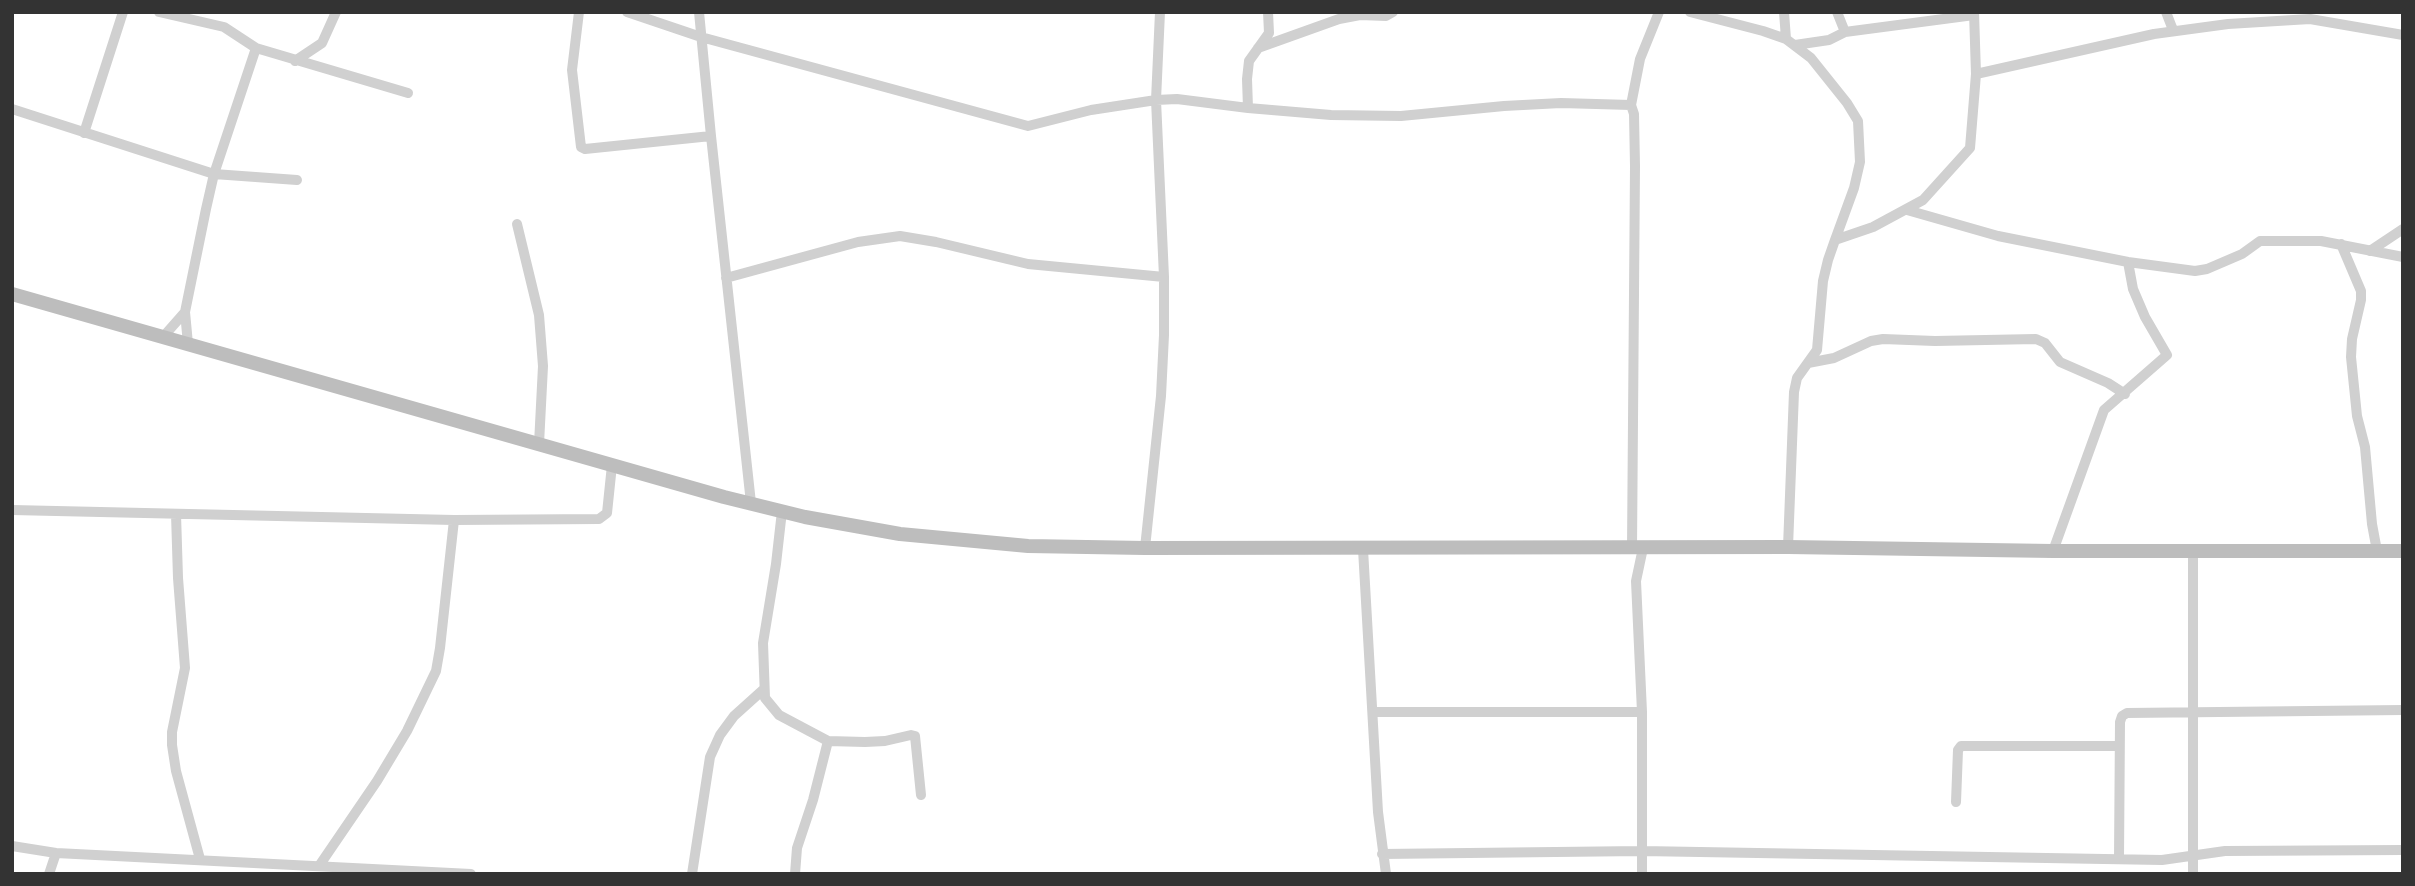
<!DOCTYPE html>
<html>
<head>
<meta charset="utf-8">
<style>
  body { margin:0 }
  #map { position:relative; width:2415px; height:886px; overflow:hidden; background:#fff; font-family:Inter,sans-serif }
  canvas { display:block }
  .frame { position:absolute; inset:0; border:14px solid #333; pointer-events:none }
</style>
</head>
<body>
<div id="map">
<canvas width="2415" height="886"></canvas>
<div class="frame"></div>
</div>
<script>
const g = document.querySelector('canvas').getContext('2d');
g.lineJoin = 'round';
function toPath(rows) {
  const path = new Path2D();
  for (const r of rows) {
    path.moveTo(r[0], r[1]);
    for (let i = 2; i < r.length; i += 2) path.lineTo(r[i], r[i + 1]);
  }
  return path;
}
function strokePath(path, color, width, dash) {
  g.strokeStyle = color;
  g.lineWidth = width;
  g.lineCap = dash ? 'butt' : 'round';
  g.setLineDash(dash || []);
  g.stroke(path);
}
const minor = toPath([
  [159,12,224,27,256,48,408,93],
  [579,12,572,70,581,147,585,149,711,136],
  [627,12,701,37,1028,126,1091,110,1156,100,1177,99,1248,108,1331,115,1401,116,1504,106,1561,103,1631,105],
  [699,12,711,136,751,503],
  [1690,12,1763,31,1786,39,1811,58,1847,103,1858,121,1860,162,1854,188,1835,240],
  [1784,12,1786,39],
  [1837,12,1845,32],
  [2166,12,2173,30],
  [1795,45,1829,40,1845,32,1974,15],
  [1258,48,1339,19,1360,15,1386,16,1393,12],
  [295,61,322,43,336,12],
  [1976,74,2154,34,2228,24,2310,19,2403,35],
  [1248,108,1247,79,1249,61,1269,33,1268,12],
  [12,109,214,174,297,180],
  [84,133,123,12],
  [1907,210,1998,236,2128,262,2195,271,2207,269,2242,254,2260,241,2321,241,2403,257],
  [517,224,539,315,543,366,539,444],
  [2341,244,2361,291,2361,300,2352,339,2351,357,2357,416,2365,447,2372,524,2377,551],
  [2370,251,2403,229],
  [726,278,858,242,900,236,936,242,1028,264,1164,277],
  [163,337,185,312],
  [188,344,185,312,206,209,214,174,256,48],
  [1808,363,1834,358,1871,341,1883,339,1935,341,2036,339,2045,343,2060,362,2108,383,2125,394],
  [12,510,454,520,599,519,607,513,612,465],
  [782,511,776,564,763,643,765,698,779,715,828,741,865,742,885,741,911,735,915,736,921,795],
  [176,514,178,578,185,668,172,732,172,745,176,771,200,859],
  [1788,547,1794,392,1797,378,1817,350,1823,281,1828,260,1835,240,1873,227,1923,200,1970,148,1976,74,1974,12],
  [1145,548,1161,396,1164,335,1164,277,1156,100,1160,12],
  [1632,548,1635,166,1634,114,1631,105,1640,59,1659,12],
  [1363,549,1378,812,1386,874],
  [2053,551,2104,410,2167,355,2145,317,2133,289,2128,262],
  [1373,712,1642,712,1642,874],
  [1642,712,1636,581,1643,548],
  [1956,802,1958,750,1961,746,2119,746],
  [12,846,56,853,471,874],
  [1382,854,1642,851,2162,860,2225,851,2403,850],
  [2119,858,2120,722,2122,716,2127,713,2403,710],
  [319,866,377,781,407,731,436,671,440,648,454,520],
  [49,874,56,853],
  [692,874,710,757,720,735,734,716,764,689],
  [795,874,797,848,813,800,828,741],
  [2193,874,2193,551]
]);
const secondary = toPath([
  [12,294,724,497,805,517,900,534,1028,546,1145,548,1788,547,2053,551,2403,551]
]);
strokePath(minor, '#d0d0d0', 10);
strokePath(secondary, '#bdbdbd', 14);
</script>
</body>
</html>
